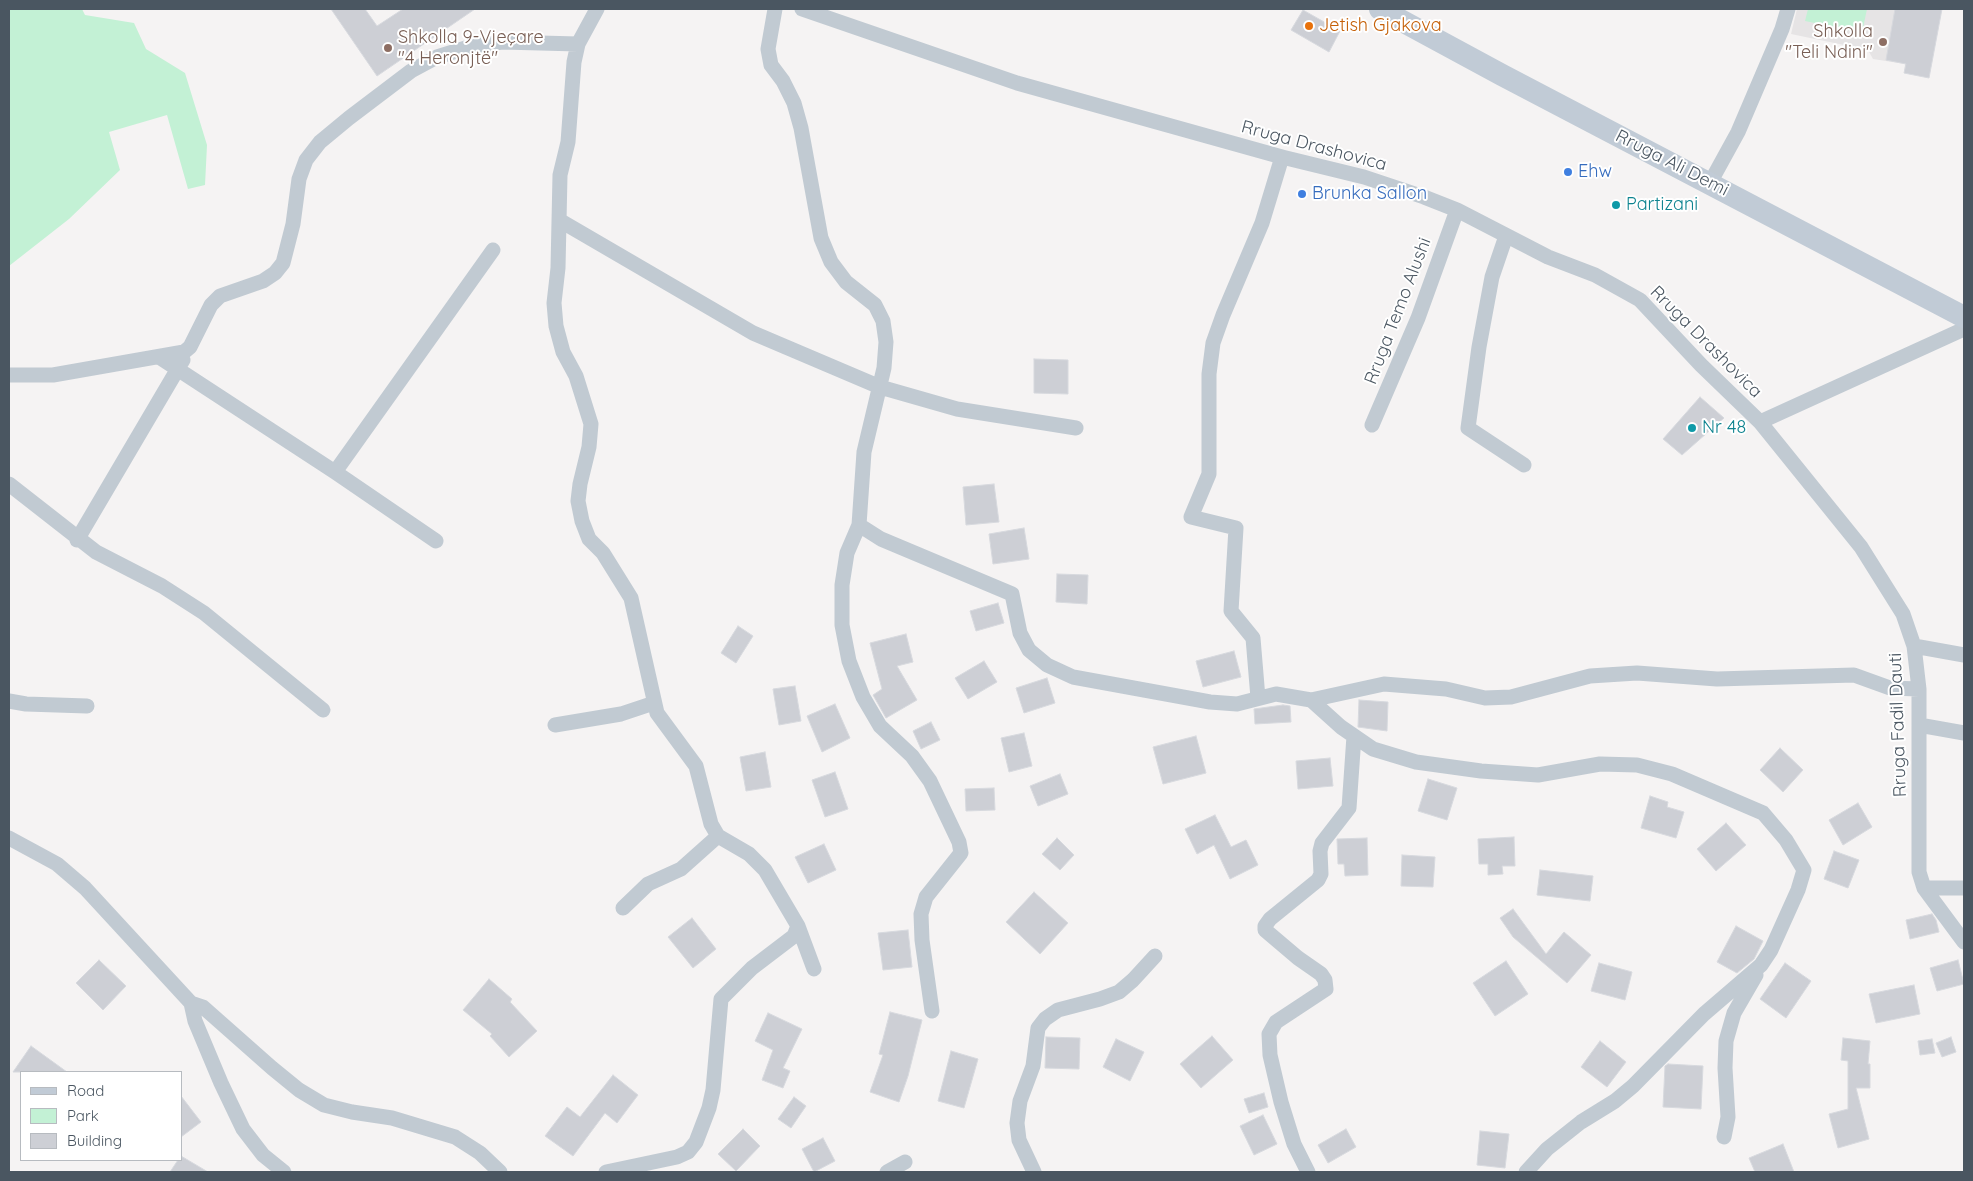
<!DOCTYPE html>
<html>
<head>
<meta charset="utf-8">
<style>
  body { margin:0 }
  #map { position:relative; width:1973px; height:1181px; overflow:hidden; background:#f5f3f3; font-family:Quicksand,sans-serif }
  canvas { display:block }
  .frame { position:absolute; inset:0; border:10px solid #4a5661; pointer-events:none }
  .legend { position:absolute; left:20px; top:1071px; width:162px; height:90px; box-sizing:border-box; background:#fff; border:1px solid #b7bbc0; margin:0; padding:6px 9px; list-style:none; font-size:15px; color:#4a5661 }
  .legend li { display:flex; align-items:center; gap:10px; height:25px }
  .legend b { width:25px; border:1px solid #b7bbc0 }
</style>
</head>
<body>
<div id="map">
<canvas width="1973" height="1181"></canvas>
<div class="frame"></div>
<ul class="legend">
<li><b style="height:6px;background:#c1cbd6"></b>Road</li>
<li><b style="height:14px;background:#c3f1d5"></b>Park</li>
<li><b style="height:14px;background:#cdcfd5"></b>Building</li>
</ul>
</div>
<script>
const g = document.querySelector('canvas').getContext('2d');
g.lineJoin = 'round';
function fillPath(path, color) {
  g.fillStyle = color;
  g.fill(path, 'evenodd');
}
function toPath(rows) {
  const path = new Path2D();
  for (const r of rows) {
    path.moveTo(r[0], r[1]);
    for (let i = 2; i < r.length; i += 2) path.lineTo(r[i], r[i + 1]);
  }
  return path;
}
function strokePath(path, color, width, dash) {
  g.strokeStyle = color;
  g.lineWidth = width;
  g.lineCap = dash ? 'butt' : 'round';
  g.setLineDash(dash || []);
  g.stroke(path);
}
function write(font, color, halo, rows, align = 'center') {
  g.font = font + ' Quicksand,sans-serif';
  g.lineWidth = 4;
  g.setLineDash([]);
  g.textBaseline = 'middle';
  g.strokeStyle = halo;
  g.fillStyle = color;
  for (const [text, x, y, turn = 0] of rows) {
    g.save();
    g.translate(x, y);
    g.rotate((+turn || 0) * Math.PI / 180);
    g.textAlign = isNaN(turn) ? turn : align;
    if (halo) g.strokeText(text, 0, 0);
    g.fillText(text, 0, 0);
    g.restore();
  }
}
const education = toPath([
  [1797,9,1942,9,1929,78,1904,73,1905,64,1873,59,1868,50,1791,34]
]);
const green = toPath([
  [9,9,82,9,85,15,134,23,146,49,185,73,207,145,205,185,188,189,167,115,109,132,120,170,69,219,9,266],
  [1808,9,1867,9,1862,33,1805,21]
]);
const building = toPath([
  [331,9,365,9,377,26,403,9,475,9,377,76,331,9],
  [1895,9,1942,9,1929,78,1904,73,1906,64,1886,60,1895,9],
  [1303,10,1340,31,1329,52,1291,30,1303,10],
  [1034,359,1068,360,1068,394,1034,393,1034,359],
  [1700,397,1724,418,1682,455,1663,439,1700,397],
  [994,484,999,522,966,525,963,487,994,484],
  [1024,528,1029,559,993,564,989,534,1024,528],
  [1057,574,1088,575,1087,604,1056,602,1057,574],
  [998,603,1004,623,976,631,970,611,998,603],
  [738,626,753,636,736,663,721,653,738,626],
  [906,634,913,662,897,666,917,700,886,718,873,695,882,689,870,643,906,634],
  [1234,651,1241,677,1203,687,1196,661,1234,651],
  [984,661,997,682,968,699,955,678,984,661],
  [1047,678,1055,703,1024,713,1016,688,1047,678],
  [795,686,801,721,779,725,773,689,795,686],
  [1359,700,1388,702,1387,731,1358,727,1359,700],
  [835,704,850,738,822,752,807,716,835,704],
  [1283,705,1290,706,1291,722,1255,724,1254,709,1283,705],
  [931,722,940,740,921,749,913,731,931,722],
  [1024,733,1032,766,1009,772,1001,738,1024,733],
  [1196,736,1206,773,1163,784,1153,747,1196,736],
  [1780,748,1803,770,1783,792,1760,770,1780,748],
  [765,752,771,787,746,791,740,757,765,752],
  [1330,758,1333,786,1298,789,1296,761,1330,758],
  [835,772,848,809,825,817,812,780,835,772],
  [1060,774,1068,794,1038,806,1030,786,1060,774],
  [1428,779,1457,788,1447,820,1418,811,1428,779],
  [994,788,995,810,966,811,965,789,994,788],
  [1650,796,1668,802,1667,807,1684,812,1676,838,1641,828,1650,796],
  [1858,803,1872,827,1843,845,1829,820,1858,803],
  [1215,815,1231,847,1246,840,1258,865,1230,879,1214,845,1197,854,1185,829,1215,815],
  [1726,823,1746,845,1716,871,1697,849,1726,823],
  [1514,837,1515,866,1502,866,1503,874,1488,875,1488,864,1479,864,1478,839,1514,837],
  [1057,838,1074,855,1060,870,1042,854,1057,838],
  [1367,838,1368,875,1345,876,1344,864,1338,864,1337,839,1367,838],
  [824,844,836,870,808,883,795,857,824,844],
  [1834,851,1859,860,1848,888,1824,879,1834,851],
  [1402,855,1435,857,1433,887,1401,886,1402,855],
  [1540,870,1593,876,1590,901,1537,895,1540,870],
  [1034,892,1068,923,1040,954,1006,922,1034,892],
  [1513,909,1546,954,1564,932,1591,955,1567,983,1513,937,1500,918,1513,909],
  [1932,914,1936,920,1939,932,1910,939,1906,920,1932,914],
  [692,918,716,949,693,968,668,937,692,918],
  [1736,926,1763,941,1754,959,1737,973,1717,962,1736,926],
  [908,930,912,967,883,970,878,933,908,930],
  [99,960,126,986,103,1010,76,983,99,960],
  [1958,960,1964,984,1937,991,1930,968,1958,960],
  [1506,961,1528,994,1495,1016,1473,983,1506,961],
  [1599,963,1632,972,1625,1000,1591,991,1599,963],
  [1785,963,1811,981,1786,1018,1760,999,1785,963],
  [489,979,512,999,510,1002,537,1031,509,1057,490,1036,492,1034,463,1010,489,979],
  [1914,985,1920,1014,1876,1023,1869,994,1914,985],
  [890,1012,922,1020,908,1076,899,1102,870,1092,883,1055,879,1054,890,1012],
  [768,1013,802,1029,783,1068,790,1071,783,1088,762,1080,773,1050,755,1041,768,1013],
  [1212,1036,1233,1060,1201,1088,1180,1064,1212,1036],
  [1046,1037,1080,1038,1079,1069,1045,1068,1046,1037],
  [1951,1037,1956,1052,1942,1057,1936,1043,1951,1037],
  [1843,1038,1870,1041,1868,1064,1870,1064,1870,1088,1856,1088,1869,1139,1838,1148,1829,1114,1848,1109,1848,1061,1841,1060,1843,1038],
  [1116,1039,1144,1052,1130,1081,1103,1067,1116,1039],
  [1932,1039,1935,1053,1920,1055,1918,1041,1932,1039],
  [1600,1041,1626,1062,1607,1087,1581,1067,1600,1041],
  [31,1046,67,1072,13,1072,31,1046],
  [951,1051,978,1059,964,1108,938,1101,951,1051],
  [1668,1064,1703,1066,1701,1109,1663,1107,1665,1066,1668,1064],
  [613,1075,638,1095,617,1123,605,1113,573,1156,545,1136,567,1107,580,1117,613,1075],
  [1264,1093,1268,1107,1249,1113,1244,1099,1264,1093],
  [181,1096,201,1122,181,1137,181,1096],
  [794,1097,806,1106,791,1128,778,1119,794,1097],
  [1263,1115,1277,1144,1254,1155,1240,1126,1263,1115],
  [743,1129,760,1146,736,1171,718,1154,743,1129],
  [1346,1129,1356,1147,1328,1163,1318,1145,1346,1129],
  [1480,1131,1509,1134,1505,1168,1477,1165,1480,1131],
  [823,1138,835,1161,814,1172,802,1149,823,1138],
  [1783,1144,1794,1172,1755,1172,1749,1158,1783,1144],
  [181,1156,208,1172,170,1172,178,1160,181,1160,181,1156]
]);
const minor = toPath([
  [597,9,578,44,574,62,568,142,560,175,558,268,554,303,556,326,563,352,576,376,591,424,589,447,580,484,578,501,582,521,589,539,603,553,631,598,657,713,696,766,711,824,718,836,749,854,765,870,798,926,794,936,752,968,721,999,713,1090,709,1108,696,1142,688,1152,677,1157,606,1172],
  [775,9,768,49,771,65,783,81,794,103,801,128,821,238,831,262,846,282,875,305,883,321,886,342,884,368,864,452,859,525,881,539,1012,594,1020,633,1029,650,1047,665,1073,677,1210,702,1237,704,1276,694,1311,700,1384,684,1446,689,1485,698,1511,697,1590,676,1637,673,1717,679,1854,675,1890,688,1919,689],
  [802,9,1017,83,1282,157,1364,177,1424,197,1457,210,1548,257,1595,275,1640,300,1701,365,1760,422,1861,547,1903,614,1914,646,1919,689,1919,872,1924,888,1964,942],
  [1710,183,1738,132,1782,29,1788,9],
  [559,220,753,333,880,387,957,409,1076,428],
  [1506,236,1492,277,1479,347,1468,428,1524,465],
  [159,357,335,472,436,541],
  [9,375,53,375,184,352,190,347,211,305,220,296,263,281,275,273,283,263,293,224,299,179,306,160,320,142,349,118,411,71,437,57,469,47,502,42,578,44],
  [1760,422,1964,329],
  [1372,425,1418,318,1457,210],
  [335,472,493,250],
  [9,484,96,552,162,586,204,613,323,710],
  [859,525,847,553,842,585,842,625,849,661,863,697,880,726,912,756,930,781,959,842,961,853,926,897,921,914,922,940,932,1011],
  [77,540,183,360],
  [1914,646,1964,655],
  [1258,698,1253,638,1231,611,1236,528,1191,517,1209,474,1209,374,1213,343,1223,315,1262,223,1282,157],
  [1311,700,1341,727,1373,749,1416,762,1481,771,1538,775,1600,764,1637,765,1672,774,1763,813,1786,840,1804,870,1798,890,1771,950,1761,965,1704,1014,1633,1086,1615,1101,1581,1122,1547,1149,1526,1172],
  [9,701,26,704,87,706],
  [555,725,621,714,654,703],
  [1919,725,1964,733],
  [9,838,57,864,85,888,191,1003,195,1021,221,1083,243,1129,263,1155,284,1172],
  [1924,888,1964,888],
  [623,908,648,884,681,869,718,836],
  [798,926,814,969],
  [191,1003,203,1007,272,1068,299,1090,324,1105,352,1112,392,1118,455,1137,480,1153,500,1172],
  [1724,1137,1728,1117,1725,1068,1726,1041,1734,1013,1756,975],
  [887,1172,905,1162],
  [1034,1172,1019,1140,1017,1123,1020,1101,1033,1066,1038,1028,1045,1019,1058,1010,1100,999,1119,992,1133,980,1155,956],
  [1308,1172,1294,1144,1281,1102,1270,1055,1269,1034,1276,1022,1326,989,1325,980,1321,974,1298,958,1265,930,1265,926,1270,919,1318,880,1321,874,1320,851,1322,843,1349,808,1354,736]
]);
const secondary = toPath([
  [1380,9,1502,75,1964,317]
]);
const markers = [
  [1309,26,5,"#e8710a"],
  [1883,42,5,"#8d6e63"],
  [388,48,5,"#8d6e63"],
  [1568,172,5,"#3f7fe0"],
  [1302,194,5,"#3f7fe0"],
  [1616,205,5,"#0f9aa8"],
  [1692,428,5,"#0f9aa8"]
];
const foodNames = [
  ["Jetish Gjakova",1319,26]
];
const educationNames = [
  ["Shkolla",1873,32],
  ["\"Teli Ndini\"",1873,53],
  ["Shkolla 9-Vjeçare",398,38,"left"],
  ["\"4 Heronjtë\"",398,59,"left"]
];
const streetNames = [
  ["Rruga Drashovica",1314,146,15],
  ["Rruga Ali Demi",1672,163,27],
  ["Rruga Temo Alushi",1398,311,-69],
  ["Rruga Drashovica",1706,342,45],
  ["Rruga Fadil Dauti",1898,725,-92]
];
const shopNames = [
  ["Ehw",1578,172],
  ["Brunka Sallon",1312,194]
];
const cultureNames = [
  ["Partizani",1626,205],
  ["Nr 48",1702,428]
];
fillPath(education, '#e6e4e5');
fillPath(green, '#c3f1d5');
fillPath(building, '#cdcfd5');
strokePath(building, '#d7d9de', 1);
strokePath(minor, '#c1cad2', 15);
strokePath(secondary, '#c1cbd6', 22);
for (const [x, y, r, color] of markers) {
  const dot = new Path2D();
  dot.arc(x, y, r, 0, 2 * Math.PI);
  g.fillStyle = color;
  g.fill(dot);
  strokePath(dot, '#fff', 2);
}
write('18px', '#c56008', '#fff', foodNames, 'left');
write('18px', '#785e54', '#fff', educationNames, 'right');
write('18px', '#4a5661', '#fff', streetNames);
write('18px', '#366cbe', '#fff', shopNames, 'left');
write('18px', '#0d838f', '#fff', cultureNames, 'left');
</script>
</body>
</html>
